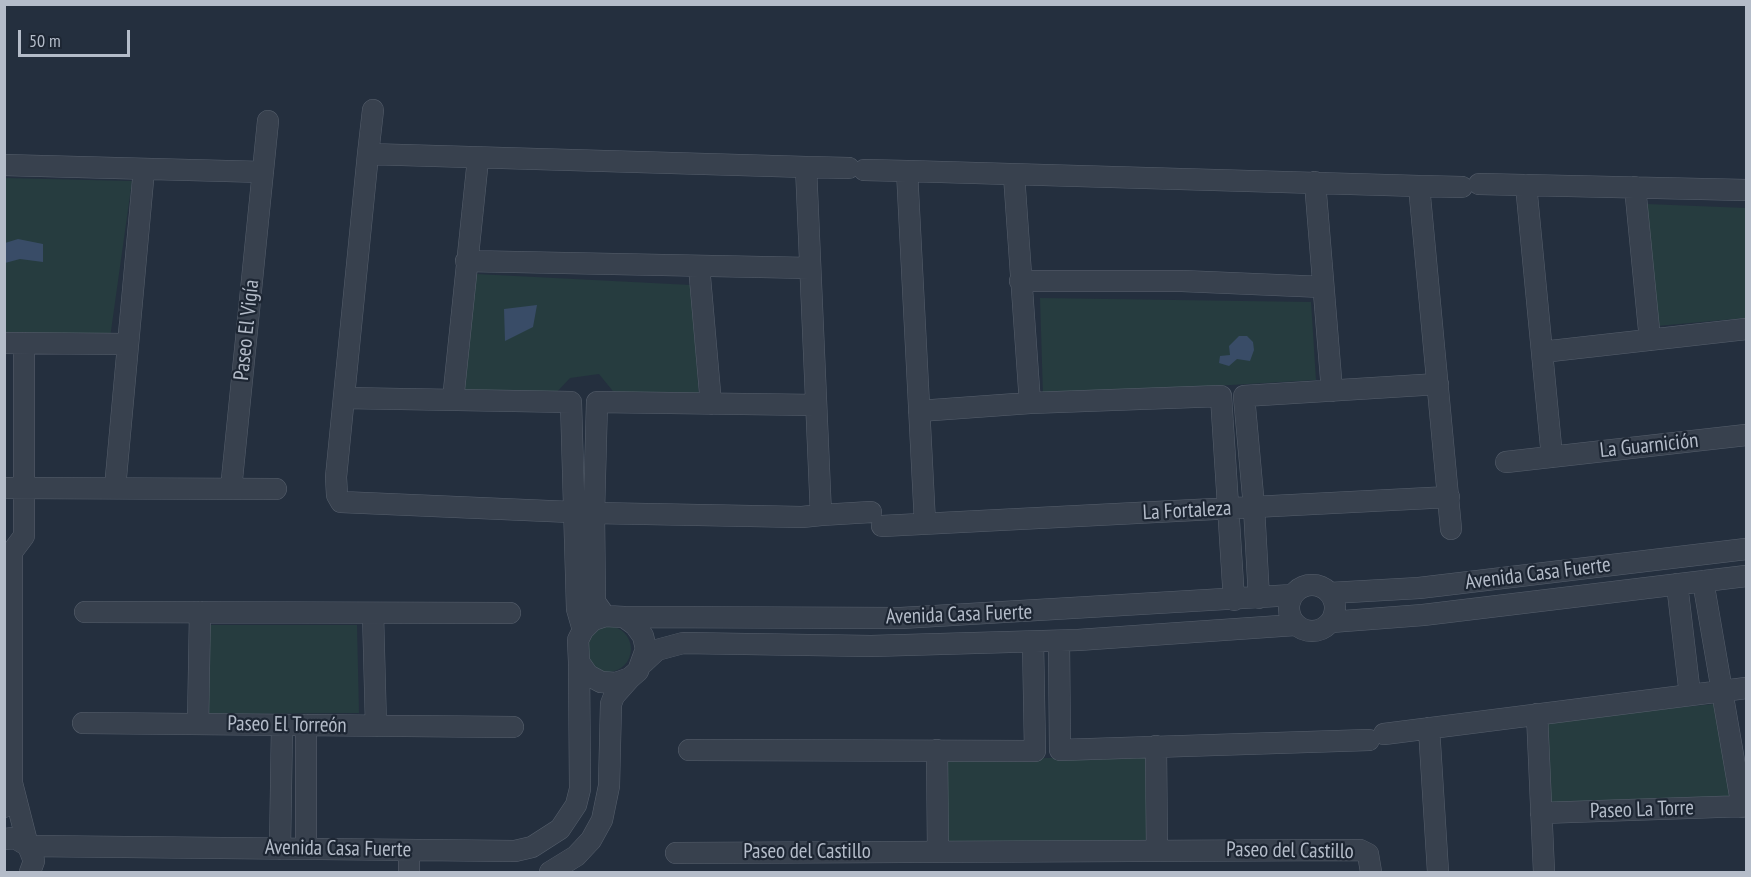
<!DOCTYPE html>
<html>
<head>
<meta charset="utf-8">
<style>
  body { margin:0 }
  #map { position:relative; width:1751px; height:877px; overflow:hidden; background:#242f3e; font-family:"PT Sans Narrow",sans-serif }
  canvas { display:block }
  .frame { position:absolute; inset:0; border:6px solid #b4bcc9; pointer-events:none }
  .scale { position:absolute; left:18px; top:30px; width:112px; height:27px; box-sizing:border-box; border:3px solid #b4bcc9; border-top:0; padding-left:8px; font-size:18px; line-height:21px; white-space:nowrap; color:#b4bcc9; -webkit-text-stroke:4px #1d2633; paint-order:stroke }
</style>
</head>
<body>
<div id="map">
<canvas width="1751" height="877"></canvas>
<div class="frame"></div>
<div class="scale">50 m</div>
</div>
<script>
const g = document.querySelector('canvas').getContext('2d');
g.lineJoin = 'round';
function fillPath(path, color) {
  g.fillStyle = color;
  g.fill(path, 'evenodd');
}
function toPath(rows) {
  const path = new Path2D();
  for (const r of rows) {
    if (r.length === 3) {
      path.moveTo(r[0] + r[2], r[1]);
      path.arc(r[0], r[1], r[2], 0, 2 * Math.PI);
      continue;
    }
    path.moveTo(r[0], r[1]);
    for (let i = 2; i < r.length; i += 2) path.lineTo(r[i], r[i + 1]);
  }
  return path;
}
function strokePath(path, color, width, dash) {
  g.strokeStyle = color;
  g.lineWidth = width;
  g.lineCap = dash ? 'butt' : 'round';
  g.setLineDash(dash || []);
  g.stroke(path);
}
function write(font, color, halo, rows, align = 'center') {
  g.font = font + ' "PT Sans Narrow",sans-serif';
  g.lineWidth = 4.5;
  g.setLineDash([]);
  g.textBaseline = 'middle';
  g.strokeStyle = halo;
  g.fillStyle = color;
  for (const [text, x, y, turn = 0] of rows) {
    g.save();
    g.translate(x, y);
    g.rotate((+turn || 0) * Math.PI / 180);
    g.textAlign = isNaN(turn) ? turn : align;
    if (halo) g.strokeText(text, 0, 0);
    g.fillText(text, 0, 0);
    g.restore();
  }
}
const green = toPath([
  [5,178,132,181,110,338,5,335],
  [1647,204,1746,208,1746,318,1657,326],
  [476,274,691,285,699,397,616,395,599,374,570,378,556,393,464,392],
  [1040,298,1311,302,1316,380,1043,396],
  [207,625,357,625,359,713,208,714],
  [608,649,23],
  [1714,704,1737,805,1549,810,1545,721],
  [1148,755,1149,845,946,847,945,761]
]);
const water = toPath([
  [18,239,43,244,43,262,20,259,5,263,5,243],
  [537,305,533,327,505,341,504,309],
  [1239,336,1247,336,1253,342,1254,350,1250,361,1237,359,1229,366,1219,363,1220,356,1230,355,1229,346]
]);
const minor = toPath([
  [368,154,806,167,821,515,802,517,594,513,341,502,337,495,336,477,368,154],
  [368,154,373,110],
  [4,165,263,172],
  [806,167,849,168],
  [864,170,907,171],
  [1014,175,1030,403],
  [1315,182,1332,391],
  [1479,184,1746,190],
  [1526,185,1552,457],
  [1419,186,1462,187],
  [1635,187,1650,340],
  [466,261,810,268],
  [699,266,711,404],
  [1020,281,1182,281,1323,287],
  [4,343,128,344],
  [1542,352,1746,329],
  [344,398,571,402,577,609,583,630,578,640,579,662,588,675,601,682,616,683,630,678,638,671,646,649,643,636,635,625,624,617,605,616,593,620,583,630],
  [453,400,478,159],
  [919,411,1030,403,1221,396,1234,600],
  [1506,462,1746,435],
  [4,488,276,489],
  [115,488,144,169],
  [231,489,268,121],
  [821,515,871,512],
  [925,523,907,171,1419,186,1451,529],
  [882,526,1449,497],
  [1703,581,1742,807],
  [1677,584,1690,695],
  [1312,608,23],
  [1330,593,1419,588,1746,549],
  [1259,598,1254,507,1244,396,1438,384],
  [85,612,510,613],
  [373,613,376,726],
  [605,616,595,602,594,513,597,402,816,405],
  [624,617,901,618,1293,595],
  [1331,622,1423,615,1746,576],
  [1059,641,1060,750,1369,740],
  [643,663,657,650,683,643,871,646,1078,640,1295,625],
  [1537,714,1544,872],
  [83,723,513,727],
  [198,724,200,612],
  [1429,728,1438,872],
  [1384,734,1746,688],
  [1156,746,1157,851],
  [689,750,1035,751,1033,642],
  [937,750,938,852],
  [12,783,12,552,24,536,24,343],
  [4,807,12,783,28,846,515,851,532,847,560,829,576,805,580,789,579,662],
  [1541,813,1746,806],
  [4,839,15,838,28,846,34,861,30,872],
  [280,849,282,725],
  [306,849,306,725],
  [676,853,1360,850,1368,854,1371,872],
  [409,872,409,850],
  [550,872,576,856,591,840,602,820,609,786,611,704,614,696,630,678]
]);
const streetNames = [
  ["Paseo El Vigía",247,330,-84],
  ["La Guarnición",1649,446,-6],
  ["La Fortaleza",1187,511,-3],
  ["Avenida Casa Fuerte",1538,574,-7],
  ["Avenida Casa Fuerte",959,615,-2],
  ["Paseo El Torreón",287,725,1],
  ["Paseo La Torre",1642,810,-2],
  ["Avenida Casa Fuerte",338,849,1],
  ["Paseo del Castillo",1290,851,1],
  ["Paseo del Castillo",807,852]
];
fillPath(green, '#263c3f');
fillPath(water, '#394c67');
strokePath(minor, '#565f6c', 22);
strokePath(minor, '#38414e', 21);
write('21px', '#b4bcc9', '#1d2633', streetNames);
</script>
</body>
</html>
